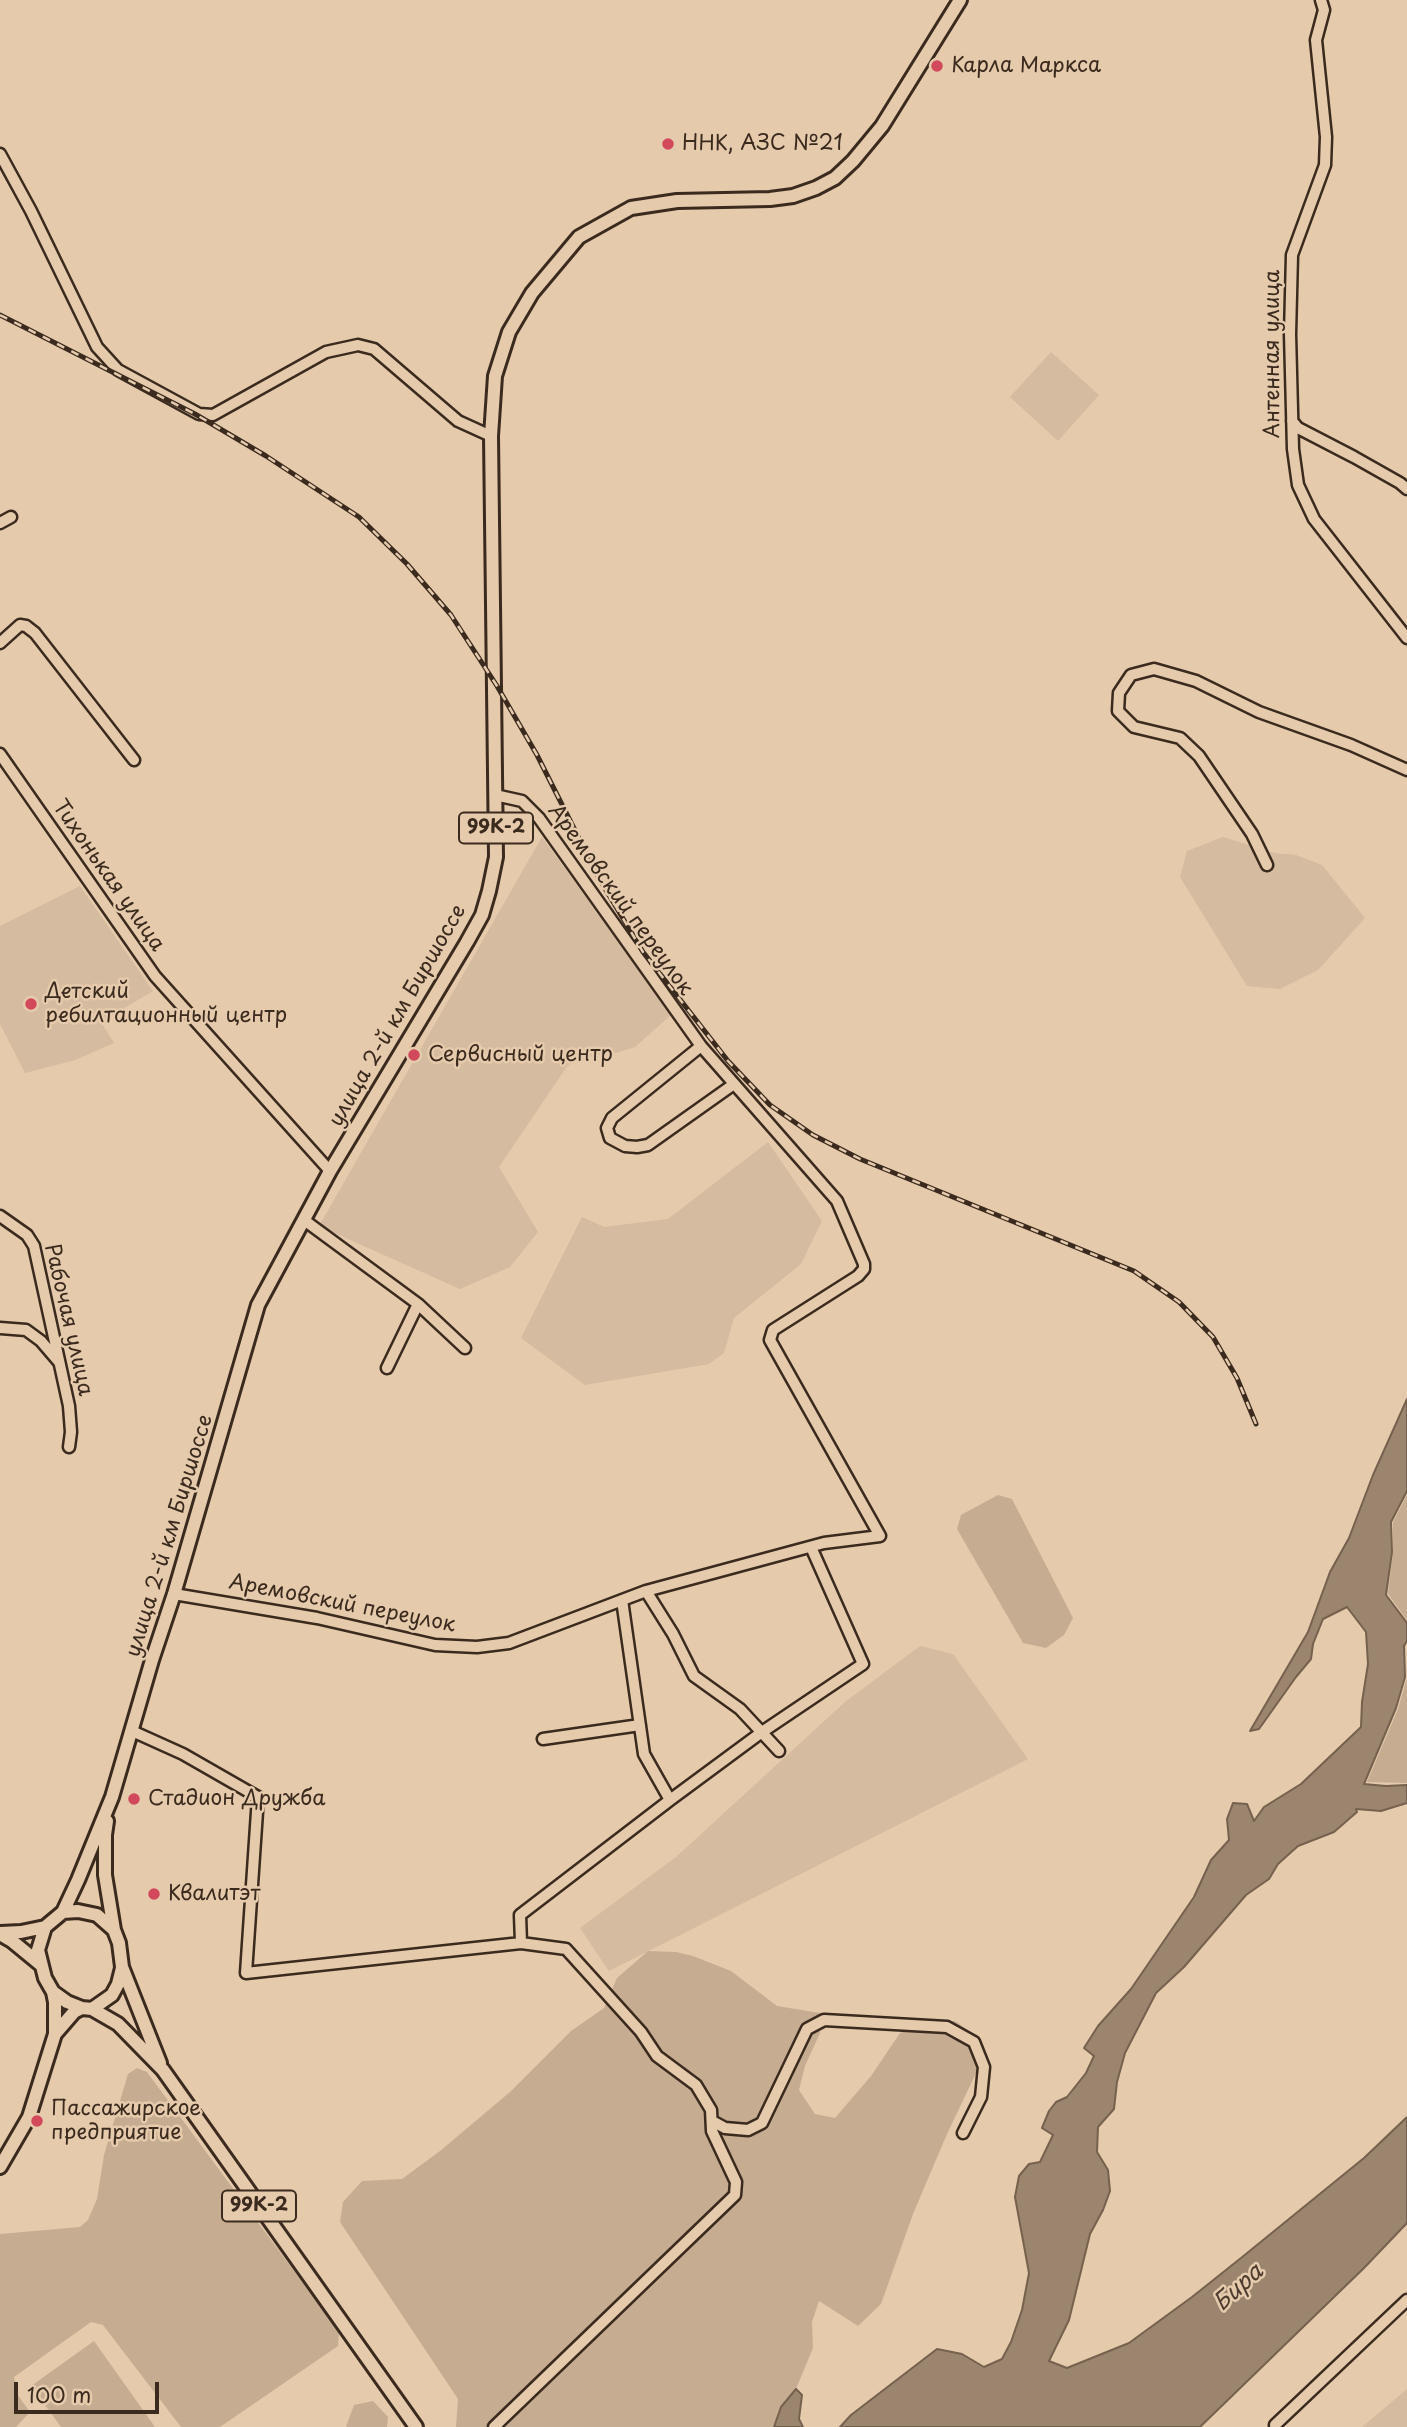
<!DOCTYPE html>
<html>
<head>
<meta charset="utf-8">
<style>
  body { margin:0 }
  #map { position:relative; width:1407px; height:2427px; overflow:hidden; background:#e5caac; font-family:"Playpen Sans",sans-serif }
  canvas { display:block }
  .scale { position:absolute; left:14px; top:2382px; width:145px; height:32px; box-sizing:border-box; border:4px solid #3b2a1e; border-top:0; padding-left:9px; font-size:21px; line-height:24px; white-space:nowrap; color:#3b2a1e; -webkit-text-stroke:5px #e5caac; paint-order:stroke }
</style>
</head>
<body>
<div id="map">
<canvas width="1407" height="2427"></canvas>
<div class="scale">100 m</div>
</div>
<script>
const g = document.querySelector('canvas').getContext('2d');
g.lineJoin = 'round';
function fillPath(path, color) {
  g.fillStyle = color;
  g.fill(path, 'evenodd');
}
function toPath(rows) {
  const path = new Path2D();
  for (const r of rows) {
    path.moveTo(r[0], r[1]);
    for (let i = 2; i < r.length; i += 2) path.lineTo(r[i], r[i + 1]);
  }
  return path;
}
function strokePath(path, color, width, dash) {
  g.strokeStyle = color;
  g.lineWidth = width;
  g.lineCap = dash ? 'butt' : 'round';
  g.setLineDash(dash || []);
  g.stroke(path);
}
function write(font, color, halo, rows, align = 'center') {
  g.font = font + ' "Playpen Sans",sans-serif';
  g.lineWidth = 5;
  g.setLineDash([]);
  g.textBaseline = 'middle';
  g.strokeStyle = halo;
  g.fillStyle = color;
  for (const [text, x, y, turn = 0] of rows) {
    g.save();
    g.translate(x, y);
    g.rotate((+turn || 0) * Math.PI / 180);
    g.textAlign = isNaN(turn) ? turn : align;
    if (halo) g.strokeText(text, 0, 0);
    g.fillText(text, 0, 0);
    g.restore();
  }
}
const built = toPath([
  [1051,352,1099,395,1058,441,1010,397],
  [542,837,671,1015,635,1047,619,1052,593,1056,568,1065,499,1167,538,1232,510,1267,460,1289,319,1226],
  [1223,837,1274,853,1296,855,1322,865,1365,918,1318,970,1280,989,1247,986,1180,877,1187,851],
  [80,886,153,991,101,1022,114,1043,75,1060,25,1073,0,1024,0,926],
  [768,1142,822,1221,801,1264,734,1318,724,1353,709,1364,585,1385,521,1338,582,1217,604,1227,668,1219],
  [920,1646,953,1654,1028,1759,609,1971,580,1928,676,1857,845,1702],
  [1407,2389,1407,2427,1362,2427]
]);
const green = toPath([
  [998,1495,1012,1499,1073,1618,1064,1635,1046,1648,1023,1643,957,1529,961,1515],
  [1407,1495,1407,1620,1388,1594,1393,1552,1393,1522],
  [1407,1678,1407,1783,1367,1782,1398,1709],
  [648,1951,676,1952,693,1956,731,1971,777,2006,820,2013,820,2033,805,2066,799,2090,815,2114,835,2118,871,2076,900,2033,925,2021,955,2021,975,2035,983,2049,977,2071,947,2134,913,2214,881,2304,858,2326,819,2301,812,2322,813,2348,796,2389,781,2407,774,2427,456,2427,458,2399,340,2222,343,2202,362,2181,402,2179,440,2151,510,2092,571,2031,604,2008,617,1978],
  [137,2068,147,2072,339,2332,338,2346,220,2427,181,2427,103,2325,91,2322,14,2377,17,2394,30,2412,16,2427,0,2427,0,2234,80,2227,88,2220,97,2199,104,2155,128,2074],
  [94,2341,155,2427,61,2427,31,2386],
  [373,2401,388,2417,387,2427,346,2427,354,2405]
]);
const water = toPath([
  [1407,1399,1407,1491,1391,1522,1392,1552,1386,1595,1407,1623,1407,1641,1404,1646,1405,1677,1396,1708,1364,1784,1386,1786,1407,1785,1407,1803,1381,1811,1356,1809,1357,1812,1334,1832,1298,1846,1278,1864,1269,1879,1246,1895,1184,1967,1156,1993,1125,2053,1117,2082,1114,2109,1098,2127,1097,2152,1108,2170,1110,2191,1103,2210,1090,2234,1069,2320,1049,2361,1067,2368,1129,2343,1192,2297,1241,2258,1364,2158,1407,2117,1407,2223,1364,2268,1200,2427,840,2427,851,2415,937,2349,962,2354,984,2367,1002,2359,1011,2342,1022,2310,1029,2273,1015,2197,1019,2176,1029,2164,1040,2162,1053,2135,1042,2128,1049,2111,1056,2102,1067,2097,1086,2073,1094,2056,1084,2048,1098,2026,1131,1989,1194,1897,1211,1860,1229,1840,1227,1819,1233,1803,1247,1804,1254,1821,1264,1807,1301,1784,1361,1727,1362,1702,1368,1664,1366,1632,1347,1607,1323,1619,1313,1644,1311,1659,1296,1677,1259,1729,1250,1731,1308,1632,1330,1572,1349,1538,1373,1475,1407,1399],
  [796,2389,802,2395,799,2419,803,2427,774,2427,781,2407,796,2389]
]);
const minor = toPath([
  [1321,0,1324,10,1316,40,1326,137,1325,165,1292,255,1290,334,1293,449,1298,485,1314,519,1407,638],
  [0,154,31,211,97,347,118,370,199,414,213,415,326,352,358,345,374,349,458,421,491,436],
  [1292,421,1298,428,1354,457,1400,483,1407,489],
  [0,523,11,517],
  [0,643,20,625,26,626,35,633,134,760],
  [0,754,155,976,330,1171],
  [1267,865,1252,834,1199,756,1180,738,1134,727,1118,711,1119,693,1131,675,1154,669,1196,681,1259,712,1351,745,1407,770],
  [701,1046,612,1118,607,1128,610,1138,625,1146,637,1147,648,1145,734,1084],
  [0,1216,27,1235,34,1246,69,1406,71,1432,69,1447],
  [304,1220,418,1304,387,1368],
  [418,1304,465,1348],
  [0,1328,26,1330,41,1341,59,1362],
  [646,1591,673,1634,694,1676,740,1709,779,1751],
  [174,1594,317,1618,435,1645,477,1647,509,1643,646,1591,824,1543,880,1536,770,1340,773,1330,858,1276,864,1269,864,1264,837,1201,701,1046,539,818,522,801,495,795],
  [622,1600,644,1754,670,1800],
  [132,1731,183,1754,258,1797,246,1973,521,1943,566,1949,641,2032,657,2056,696,2085,711,2110,712,2131,736,2182,735,2195,494,2427],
  [543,1739,640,1725],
  [521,1943,520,1915,670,1800,762,1732,863,1664,811,1547],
  [712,2121,725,2128,748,2130,762,2123,807,2029,824,2020,947,2027,974,2042,984,2067,981,2097,963,2133],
  [1275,2425,1407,2300]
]);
const major = toPath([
  [107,1821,105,1835,105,1875,114,1930,119,1943,122,1967,160,2063],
  [63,1912,78,1911,97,1915,114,1930],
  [0,1933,21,1932,45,1927,63,1912,78,1880,112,1797,152,1660,174,1594,258,1305,330,1171,467,942,482,915,489,891,496,857,491,436,495,376,509,332,532,293,579,237,631,208,677,201,770,199,793,196,816,188,835,178,853,161,882,126,960,0],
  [0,1934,12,1941,40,1964],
  [53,1992,67,2002,82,2008,92,2009,118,2024,163,2070,416,2427],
  [92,2009,112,1995,118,1984,122,1968],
  [55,2034,74,2012,82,2008],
  [0,2167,29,2117,55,2034,55,2002,53,1992,45,1978,38,1950,45,1927]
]);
const rail = toPath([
  [0,315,195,414,266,456,359,517,407,564,451,615,497,686,537,755,600,880,643,952,728,1061,770,1105,813,1135,860,1159,1134,1271,1179,1302,1213,1337,1237,1378,1256,1424]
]);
const markers = [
  [937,66,7,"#d1495b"],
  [668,144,7,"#d1495b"],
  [31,1004,7,"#d1495b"],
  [414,1055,7,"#d1495b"],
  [134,1799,7,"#d1495b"],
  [154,1894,7,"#d1495b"],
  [37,2121,7,"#d1495b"]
];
const shields = [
  [496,828,74],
  [259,2206,74]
];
const shieldNames = [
  ["99К-2",496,828],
  ["99К-2",259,2206]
];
const poiNames = [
  ["Карла Маркса",951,66],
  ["ННК, АЗС №21",682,144],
  ["Детский",45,992],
  ["ребилтационный центр",45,1016],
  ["Сервисный центр",428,1055],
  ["Стадион Дружба",148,1799],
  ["Квалитэт",168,1894],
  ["Пассажирское",51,2109],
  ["предприятие",51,2133]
];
const streetNames = [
  ["Антенная улица",1273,354,-90],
  ["Тихонькая улица",108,876,55],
  ["Аремовский переулок",620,900,54],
  ["улица 2-й км Биршоссе",398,1016,-60],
  ["Рабочая улица",68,1320,77],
  ["улица 2-й км Биршоссе",170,1536,-73],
  ["Аремовский переулок",342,1604,11]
];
const waterNames = [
  ["Бира",1239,2288,-42]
];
fillPath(built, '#d5bb9f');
fillPath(green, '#c6ad92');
fillPath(water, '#9b856e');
strokePath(water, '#75614e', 2);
strokePath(minor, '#3b2a1e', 15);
strokePath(major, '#3b2a1e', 18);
strokePath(minor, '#e5caac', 10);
strokePath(major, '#e5caac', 12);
strokePath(rail, '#3b2a1e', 5);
strokePath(rail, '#e5caac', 2.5, [8]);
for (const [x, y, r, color] of markers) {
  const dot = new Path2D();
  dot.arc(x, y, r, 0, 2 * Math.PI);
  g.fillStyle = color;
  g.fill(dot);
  strokePath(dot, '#e5caac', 2.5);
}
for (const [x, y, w] of shields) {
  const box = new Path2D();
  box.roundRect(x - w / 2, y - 15.5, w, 31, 5);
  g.fillStyle = '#e5caac';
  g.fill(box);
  strokePath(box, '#3b2a1e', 2);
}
write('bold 19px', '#3b2a1e', null, shieldNames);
write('21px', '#3b2a1e', '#e5caac', poiNames, 'left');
write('21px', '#3b2a1e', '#e5caac', streetNames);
write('italic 23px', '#4e3c2e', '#e5caac', waterNames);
</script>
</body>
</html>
